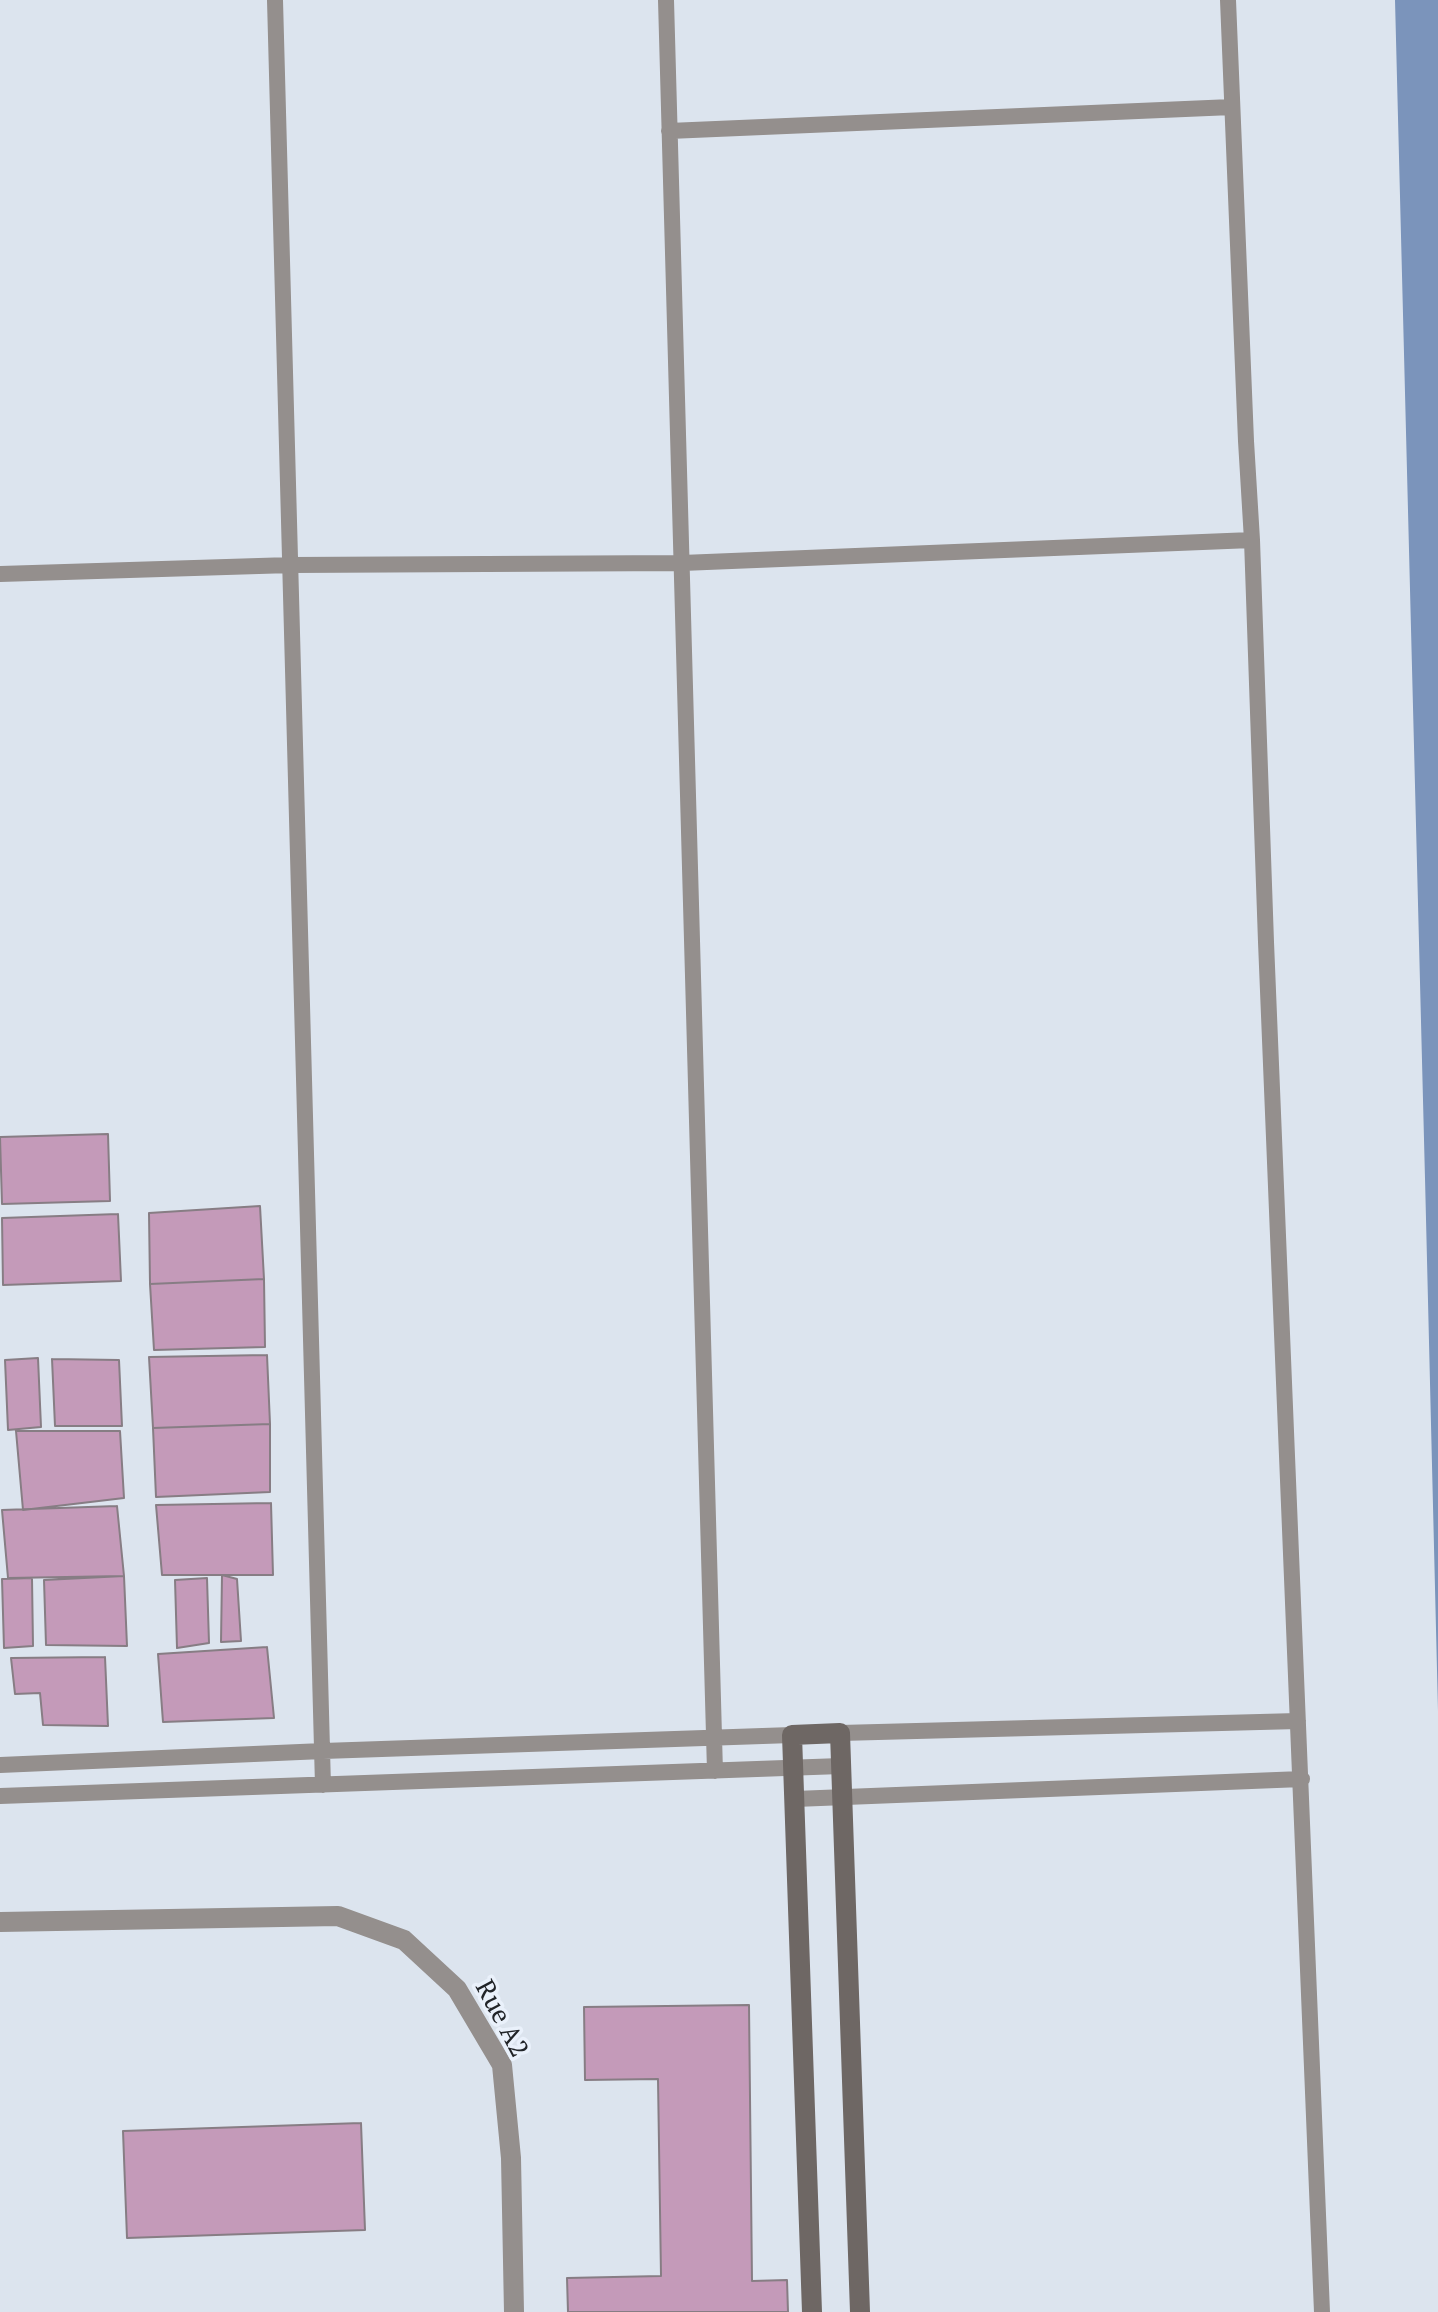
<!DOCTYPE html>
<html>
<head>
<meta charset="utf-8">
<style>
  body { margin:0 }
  canvas { display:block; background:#dce4ee }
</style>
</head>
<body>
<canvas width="1438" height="2312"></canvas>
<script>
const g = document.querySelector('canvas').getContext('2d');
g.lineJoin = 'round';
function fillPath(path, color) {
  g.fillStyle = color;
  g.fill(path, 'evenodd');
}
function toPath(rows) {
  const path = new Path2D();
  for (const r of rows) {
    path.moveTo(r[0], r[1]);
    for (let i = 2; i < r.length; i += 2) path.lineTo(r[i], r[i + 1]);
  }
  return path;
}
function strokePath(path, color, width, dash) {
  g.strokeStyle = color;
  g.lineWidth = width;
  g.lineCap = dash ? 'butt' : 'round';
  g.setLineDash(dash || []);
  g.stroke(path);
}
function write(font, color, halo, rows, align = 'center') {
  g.font = font + ' "PT Serif",serif';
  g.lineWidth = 7;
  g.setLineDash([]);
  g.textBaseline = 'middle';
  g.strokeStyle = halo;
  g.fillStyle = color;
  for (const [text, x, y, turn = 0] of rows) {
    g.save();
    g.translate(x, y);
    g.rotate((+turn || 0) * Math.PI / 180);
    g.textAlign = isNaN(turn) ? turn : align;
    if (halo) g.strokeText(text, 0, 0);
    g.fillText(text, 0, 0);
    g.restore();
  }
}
const water = toPath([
  [1395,0,1438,0,1438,1711,1425,1178]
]);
const building = toPath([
  [108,1134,110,1201,2,1204,0,1137,108,1134],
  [260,1206,264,1279,150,1284,149,1213,260,1206],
  [118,1214,121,1281,3,1285,2,1218,118,1214],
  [264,1279,265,1347,154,1350,150,1284,264,1279],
  [267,1355,270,1424,153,1428,149,1357,267,1355],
  [38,1358,41,1427,8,1430,5,1360,38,1358],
  [52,1359,119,1360,122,1426,55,1426,52,1359],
  [270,1424,270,1492,156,1497,153,1428,270,1424],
  [16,1431,120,1431,124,1498,23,1510,16,1431],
  [271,1503,273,1575,162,1575,156,1505,271,1503],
  [117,1506,124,1576,8,1578,2,1510,117,1506],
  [222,1575,237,1579,241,1641,221,1642,222,1575],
  [124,1576,127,1646,46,1645,44,1580,124,1576],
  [32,1578,33,1646,4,1648,2,1579,32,1578],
  [207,1578,209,1643,177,1648,175,1580,207,1578],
  [267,1647,274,1718,163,1722,158,1654,267,1647],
  [105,1657,108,1726,43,1725,40,1693,15,1694,11,1658,105,1657],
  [749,2005,752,2281,787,2280,788,2312,568,2312,567,2278,661,2276,658,2079,585,2080,584,2007,749,2005],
  [361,2123,365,2230,127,2238,123,2131,361,2123]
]);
const lane = toPath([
  [275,0,323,1785],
  [666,0,715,1771],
  [1228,0,1246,441,1252,540,1266,942,1322,2312],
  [669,131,1232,107],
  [0,574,291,565,682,563,1252,540],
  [840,1733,1298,1721],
  [0,1765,323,1751,792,1735],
  [0,1796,841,1766],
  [795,1799,1302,1779]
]);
const street = toPath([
  [0,1922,338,1916,404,1940,457,1989,502,2065,511,2158,514,2312]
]);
const secondary = toPath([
  [812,2312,792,1735,840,1733,860,2312]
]);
const streetNames = [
  ["Rue A2",501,2019,62]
];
fillPath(water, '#7b94bb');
fillPath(building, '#c49ab9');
strokePath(building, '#877d84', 2);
strokePath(lane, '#948f8d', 16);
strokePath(street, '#948f8d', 20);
strokePath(secondary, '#6e6764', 20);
write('26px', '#212428', '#eaf1fb', streetNames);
</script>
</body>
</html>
